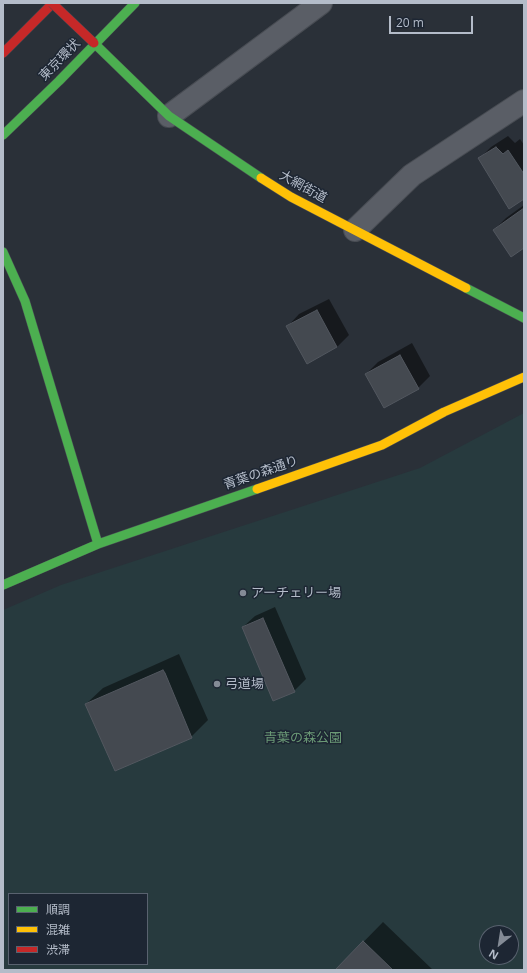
<!DOCTYPE html>
<html>
<head>
<meta charset="utf-8">
<style>
  body { margin:0 }
  #map { position:relative; width:527px; height:973px; overflow:hidden; background:#2a3038; font-family:"Open Sans","Noto Sans JP",sans-serif }
  canvas { display:block }
  .frame { position:absolute; inset:0; border:4px solid #b4bcc9; pointer-events:none }
  .legend { position:absolute; left:8px; top:893px; width:140px; height:72px; box-sizing:border-box; background:#1d2633; border:1px solid #59626f; margin:0; padding:5px 7px; list-style:none; font-size:12px; color:#b4bcc9 }
  .legend li { display:flex; align-items:center; gap:8px; height:20px }
  .legend b { width:20px; border:1px solid #59626f }
  .north { position:absolute; left:479px; top:925px; width:40px; height:40px; box-sizing:border-box; background:#1d2633; border:1px solid #59626f; border-radius:50%; rotate:210deg; font-size:11px; font-weight:700; line-height:16px; text-align:center; color:#b4bcc9 }
  .north::after { content:''; display:block; margin:auto; width:14px; height:18px; background:#848b96; clip-path:polygon(50% 0,100% 100%,50% 72%,0 100%) }
  .scale { position:absolute; left:389px; top:16px; width:84px; height:18px; box-sizing:border-box; border:2px solid #b4bcc9; border-top:0; padding-left:5px; font-size:12px; line-height:14px; white-space:nowrap; color:#b4bcc9; -webkit-text-stroke:3px #1d2633; paint-order:stroke }
</style>
</head>
<body>
<div id="map">
<canvas width="527" height="973"></canvas>
<div class="frame"></div>
<ul class="legend">
<li><b style="height:5px;background:#4caf50"></b>順調</li>
<li><b style="height:5px;background:#ffc107"></b>混雑</li>
<li><b style="height:5px;background:#c62828"></b>渋滞</li>
</ul>
<div class="north">N</div>
<div class="scale">20 m</div>
</div>
<script>
const g = document.querySelector('canvas').getContext('2d');
g.lineJoin = 'round';
function fillPath(path, color) {
  g.fillStyle = color;
  g.fill(path, 'evenodd');
}
function toPath(rows) {
  const path = new Path2D();
  for (const r of rows) {
    path.moveTo(r[0], r[1]);
    for (let i = 2; i < r.length; i += 2) path.lineTo(r[i], r[i + 1]);
  }
  return path;
}
function strokePath(path, color, width, dash) {
  g.strokeStyle = color;
  g.lineWidth = width;
  g.lineCap = dash ? 'butt' : 'round';
  g.setLineDash(dash || []);
  g.stroke(path);
}
function write(font, color, halo, rows, align = 'center') {
  g.font = font + ' "Open Sans","Noto Sans JP",sans-serif';
  g.lineWidth = 3;
  g.setLineDash([]);
  g.textBaseline = 'middle';
  g.strokeStyle = halo;
  g.fillStyle = color;
  for (const [text, x, y, turn = 0] of rows) {
    g.save();
    g.translate(x, y);
    g.rotate((+turn || 0) * Math.PI / 180);
    g.textAlign = isNaN(turn) ? turn : align;
    if (halo) g.strokeText(text, 0, 0);
    g.fillText(text, 0, 0);
    g.restore();
  }
}
const green = toPath([
  [524,413,524,970,3,970,3,610,61,585,420,468],
  [9,894,147,894,147,964,9,964],
  [487,933,511,933,511,957,487,957]
]);
const shadow = toPath([
  [508,136,515,143,520,139,524,145,524,198,479,159,491,147],
  [524,205,524,247,494,230,506,218],
  [329,299,349,335,337,347,307,362,288,326,299,314],
  [412,343,430,376,418,388,384,407,366,374,378,362],
  [275,607,306,679,294,691,243,627,255,616],
  [179,654,208,720,191,737,86,704,103,688],
  [383,922,433,970,336,970]
]);
const building = toPath([
  [496,147,503,154,508,150,524,174,524,199,509,209,478,158,496,147],
  [524,208,524,248,511,257,493,230,524,208],
  [317,310,337,347,307,364,286,326,317,310],
  [400,355,419,389,384,408,365,374,400,355],
  [263,618,295,692,273,701,242,627,263,618],
  [163,670,165,673,192,738,115,771,85,704,163,670],
  [363,941,393,970,335,970,363,941]
]);
const street = toPath([
  [169,116,321,3],
  [355,230,412,175,524,101]
]);
const fast = toPath([
  [94,43,169,116,261,178],
  [3,135,59,81,135,3],
  [3,252,25,301,98,544],
  [466,288,524,318],
  [3,585,98,544,257,489]
]);
const slow = toPath([
  [261,178,291,197,466,288],
  [257,489,382,445,444,412,524,377]
]);
const jam = toPath([
  [3,53,53,3]
]);
const jamBridge = toPath([
  [52,3,94,43]
]);
const markers = [
  [243,593,4,"#848b96"],
  [217,684,4,"#848b96"]
];
const streetNames = [
  ["東京環状",60,60,-46],
  ["大網街道",303,187,29],
  ["青葉の森通り",261,473,-19]
];
const poiNames = [
  ["アーチェリー場",251,593],
  ["弓道場",225,684]
];
const parkNames = [
  ["青葉の森公園",303,738]
];
fillPath(green, '#273a3e');
fillPath(shadow, '#0007');
fillPath(building, '#444950');
strokePath(building, '#52575f', 1);
strokePath(street, '#484c53', 24);
strokePath(fast, '#484c53', 10);
strokePath(slow, '#484c53', 10);
strokePath(jam, '#484c53', 10);
strokePath(street, '#5a5e66', 22);
strokePath(fast, '#4caf50', 9);
strokePath(slow, '#ffc107', 9);
strokePath(jam, '#c62828', 9);
strokePath(jamBridge, '#484c55', 10, []);
strokePath(jamBridge, '#c62828', 9);
for (const [x, y, r, color] of markers) {
  const dot = new Path2D();
  dot.arc(x, y, r, 0, 2 * Math.PI);
  g.fillStyle = color;
  g.fill(dot);
  strokePath(dot, '#1d2633', 1.5);
}
write('13px', '#b4bcc9', '#1d2633', streetNames);
write('13px', '#b4bcc9', '#1d2633', poiNames, 'left');
write('13px', '#6b9a76', '#1d2633', parkNames);
</script>
</body>
</html>
